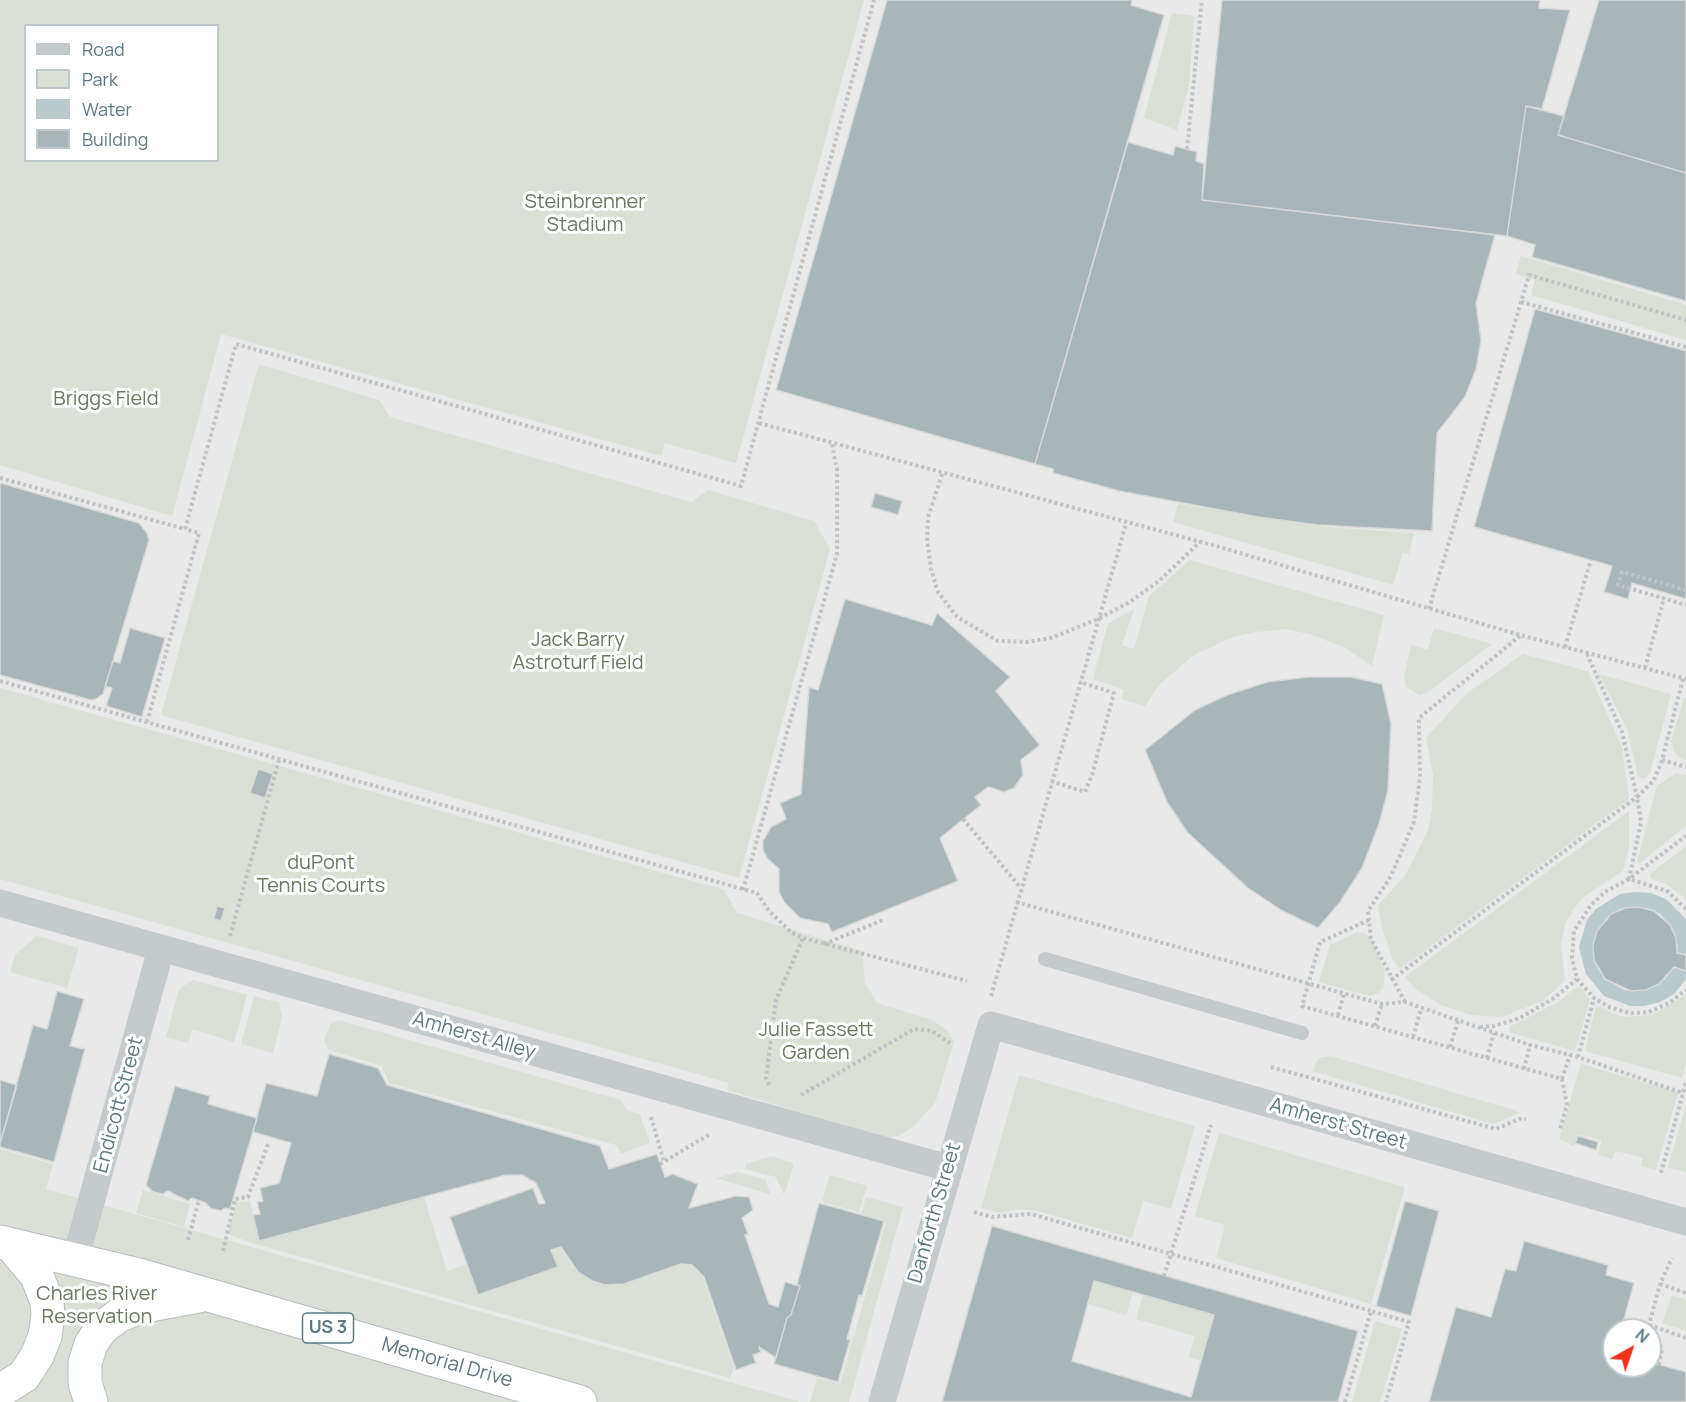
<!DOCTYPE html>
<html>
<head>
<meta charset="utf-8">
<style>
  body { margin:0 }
  #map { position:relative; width:1686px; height:1402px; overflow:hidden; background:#f8f7f4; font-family:Manrope,sans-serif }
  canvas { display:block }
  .legend { position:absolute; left:24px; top:24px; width:195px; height:138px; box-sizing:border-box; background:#fff; border:2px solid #bfc9cd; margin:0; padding:8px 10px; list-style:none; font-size:18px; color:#607882 }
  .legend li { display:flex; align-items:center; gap:12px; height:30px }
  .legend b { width:30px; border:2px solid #bfc9cd }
  .north { position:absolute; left:1602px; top:1318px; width:60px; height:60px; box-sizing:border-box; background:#fff; border:2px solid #bfc9cd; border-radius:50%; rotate:40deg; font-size:16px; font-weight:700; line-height:24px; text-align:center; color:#607882 }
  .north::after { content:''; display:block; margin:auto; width:21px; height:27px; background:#f1301b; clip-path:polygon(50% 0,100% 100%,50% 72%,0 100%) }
</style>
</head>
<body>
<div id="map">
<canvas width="1686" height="1402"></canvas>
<ul class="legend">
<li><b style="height:8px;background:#c5cacd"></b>Road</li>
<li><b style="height:16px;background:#dae0d5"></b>Park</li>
<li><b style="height:16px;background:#bacacc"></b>Water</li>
<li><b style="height:16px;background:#a8b5b9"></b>Building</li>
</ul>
<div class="north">N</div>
</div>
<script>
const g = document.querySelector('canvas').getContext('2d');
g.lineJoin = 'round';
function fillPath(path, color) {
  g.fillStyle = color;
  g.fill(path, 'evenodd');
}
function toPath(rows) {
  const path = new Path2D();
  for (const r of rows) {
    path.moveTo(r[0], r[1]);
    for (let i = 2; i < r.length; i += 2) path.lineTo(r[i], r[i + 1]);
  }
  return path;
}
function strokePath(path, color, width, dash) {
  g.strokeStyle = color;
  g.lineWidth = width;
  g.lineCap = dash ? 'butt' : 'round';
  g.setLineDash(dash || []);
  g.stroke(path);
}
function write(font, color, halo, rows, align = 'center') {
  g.font = font + ' Manrope,sans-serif';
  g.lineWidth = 6;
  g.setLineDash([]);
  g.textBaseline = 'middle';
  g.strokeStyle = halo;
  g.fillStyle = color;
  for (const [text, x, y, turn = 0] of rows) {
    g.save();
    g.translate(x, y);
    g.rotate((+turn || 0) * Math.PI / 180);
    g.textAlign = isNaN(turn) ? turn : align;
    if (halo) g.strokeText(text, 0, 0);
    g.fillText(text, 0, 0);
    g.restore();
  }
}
const built = toPath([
  [0,0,1686,0,1686,1402,801,1402,0,1177],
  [26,26,218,26,218,160,26,160],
  [1614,1330,1650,1330,1650,1366,1614,1366]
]);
const green = toPath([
  [0,0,864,0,736,463,665,443,661,456,221,334,172,516,0,465],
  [26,26,218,26,218,160,26,160],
  [1172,13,1194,16,1189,86,1177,130,1144,118],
  [1521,256,1686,305,1686,340,1531,295,1535,280,1516,274],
  [259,364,379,400,390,417,691,502,708,490,814,521,830,549,739,878,161,715],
  [1178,504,1325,527,1414,533,1409,554,1403,553,1393,585,1173,522],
  [1190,560,1384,615,1372,666,1346,648,1312,635,1287,629,1256,632,1233,637,1194,655,1159,685,1145,706,1121,699,1124,690,1093,679,1108,624,1134,609,1122,645,1134,649,1149,596],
  [1434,628,1492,644,1428,692,1420,695,1406,687,1404,677,1411,645,1428,650],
  [1523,654,1588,671,1622,748,1629,799,1400,969,1392,958,1381,924,1378,905,1405,876,1428,831,1432,809,1433,774,1426,738,1466,694],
  [1599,674,1671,694,1650,773,1644,779,1638,776,1628,731],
  [0,688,724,890,737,913,862,951,865,983,877,1003,932,1020,947,1030,954,1042,935,1103,913,1127,898,1136,883,1138,727,1090,729,1083,0,879],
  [1684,698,1686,698,1686,761,1676,755,1671,741],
  [1676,773,1686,775,1686,826,1640,863,1637,862,1657,786],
  [1629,811,1629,847,1623,871,1583,897,1573,910,1565,924,1561,945,1565,980,1544,1000,1502,1017,1471,1015,1441,1005,1416,989,1405,977],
  [1686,846,1686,899,1668,885,1650,878,1650,874],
  [1357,932,1364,933,1372,939,1385,972,1383,988,1378,993,1370,996,1319,982,1330,945],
  [37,936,79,948,67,988,10,972,15,955],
  [193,980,247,995,234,1042,192,1029,188,1043,166,1037,179,989],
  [1576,987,1581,988,1590,999,1575,1051,1509,1032,1511,1026,1559,1002],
  [1686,995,1686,1064,1682,1078,1585,1051,1595,1009,1600,1006,1612,1014,1626,1017,1652,1015],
  [254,996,279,1003,282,1017,273,1053,241,1044],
  [338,1020,621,1100,626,1109,640,1115,650,1143,621,1154,616,1145,389,1083,382,1066,329,1050,324,1040,331,1024],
  [1331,1056,1514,1110,1519,1113,1493,1124,1312,1071,1319,1058],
  [1581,1064,1678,1092,1656,1170,1641,1166,1643,1158,1616,1151,1612,1159,1598,1155,1602,1140,1578,1134,1574,1146,1559,1139],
  [1019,1075,1195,1126,1171,1209,1143,1201,1132,1238,1034,1210,1018,1209,1002,1213,981,1208],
  [1686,1105,1686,1172,1668,1168],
  [1219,1133,1405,1187,1371,1304,1216,1258,1225,1225,1195,1216],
  [0,1149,53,1164,46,1189,801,1402,0,1402],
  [771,1156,794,1164,784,1195,776,1177,745,1169,746,1164],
  [738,1172,766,1180,770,1194,716,1178],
  [830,1175,867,1186,859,1212,822,1202],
  [143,1190,190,1204,184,1227,136,1213],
  [424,1197,447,1271,467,1264,558,1266,552,1252,560,1248,573,1268,595,1281,673,1264,693,1266,702,1276,734,1368,730,1378,255,1244,230,1235,228,1232,236,1203,250,1201,260,1240],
  [866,1197,903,1207,849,1402,810,1402,817,1378,840,1384,886,1223,861,1215],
  [1094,1281,1133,1292,1126,1315,1088,1304],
  [1143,1295,1214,1315,1201,1361,1189,1357,1195,1336,1136,1319],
  [1672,1295,1686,1300,1686,1331,1662,1323],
  [1375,1321,1402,1329,1380,1402,1352,1402]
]);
const water = toPath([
  [1635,892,1651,893,1666,899,1686,919,1686,979,1674,994,1660,1002,1644,1006,1630,1006,1604,996,1586,974,1579,947,1587,920,1596,909,1620,894],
  [1632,907,1647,908,1660,914,1670,925,1678,946,1674,967,1665,979,1653,987,1639,991,1624,990,1605,979,1597,967,1593,952,1597,931,1606,919,1618,910]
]);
const building = toPath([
  [887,0,1132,0,1131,5,1164,15,1035,464,776,390,887,0],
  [1222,0,1540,0,1539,8,1570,10,1542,109,1526,106,1507,236,1202,200,1222,0],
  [1599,0,1686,0,1686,173,1558,135,1599,0],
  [1526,106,1564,116,1558,135,1686,173,1686,301,1532,257,1535,245,1507,236,1526,106],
  [1128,142,1173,155,1175,146,1197,152,1196,161,1204,164,1202,200,1495,235,1476,303,1481,340,1476,369,1465,397,1437,433,1432,531,1318,525,1258,517,1119,491,1053,473,1053,469,1035,464,1128,142],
  [1535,309,1686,351,1686,599,1632,583,1628,599,1604,592,1612,566,1474,527,1535,309],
  [0,483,139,523,147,533,149,540,103,694,96,699,91,700,0,675,0,483],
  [875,493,902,501,898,515,871,507,875,493],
  [845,599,932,625,937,613,1010,677,996,691,1040,745,1021,760,1023,775,1014,788,1004,792,988,787,975,797,981,805,940,838,958,881,832,932,828,924,800,918,784,902,779,892,779,869,767,858,763,850,763,841,771,827,786,819,780,803,801,794,809,687,818,690,845,599],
  [130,628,165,638,142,717,106,706,112,688,105,686,113,661,120,663,130,628],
  [1308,677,1351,677,1382,684,1391,723,1388,790,1379,824,1362,868,1340,902,1318,928,1281,910,1248,888,1188,833,1167,802,1145,750,1195,710,1227,695,1267,682,1308,677],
  [258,769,273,774,265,798,250,793,258,769],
  [217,906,225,908,221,921,214,919,217,906],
  [1639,907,1654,911,1670,925,1676,938,1677,953,1686,955,1686,971,1674,967,1659,984,1646,990,1631,991,1605,979,1594,960,1593,945,1597,931,1611,914,1625,908,1639,907],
  [57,991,84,999,70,1046,85,1049,54,1162,0,1147,0,1144,33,1025,47,1029,57,991],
  [329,1054,378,1068,387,1085,600,1146,609,1169,657,1154,665,1177,673,1174,698,1184,689,1208,736,1196,749,1197,753,1210,742,1218,748,1234,745,1235,769,1304,778,1307,785,1282,800,1286,791,1315,787,1318,776,1358,759,1347,761,1352,753,1355,756,1363,736,1370,704,1277,692,1265,681,1264,624,1284,605,1285,592,1281,578,1272,561,1247,551,1250,558,1267,478,1295,450,1217,533,1188,539,1204,545,1203,536,1183,522,1175,506,1175,259,1241,253,1215,260,1214,257,1202,263,1201,260,1188,279,1183,291,1143,253,1132,266,1083,317,1096,329,1054],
  [0,1080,17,1085,0,1144,0,1080],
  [175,1086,210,1096,208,1104,257,1118,230,1209,225,1208,221,1211,210,1208,206,1203,192,1198,188,1201,168,1191,163,1194,153,1192,146,1185,175,1086],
  [1578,1136,1598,1142,1596,1150,1575,1143,1578,1136],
  [1405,1201,1439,1211,1411,1316,1376,1306,1405,1201],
  [819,1203,884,1221,862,1296,859,1295,847,1339,850,1340,838,1382,774,1364,787,1318,791,1315,800,1286,797,1284,819,1203],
  [992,1226,1358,1331,1338,1402,942,1402,992,1226],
  [1094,1281,1214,1315,1191,1397,1072,1361,1094,1281],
  [1524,1241,1608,1265,1606,1275,1634,1283,1621,1330,1614,1330,1614,1366,1650,1366,1650,1362,1686,1372,1686,1402,1429,1402,1456,1307,1491,1317,1505,1269,1516,1271,1524,1241]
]);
const path = toPath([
  [1187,149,1202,0],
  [1521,302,1686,347],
  [759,423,1216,546,1520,635,1686,679],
  [942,474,928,518,927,538,931,569,938,592,957,617,998,641,1027,642,1051,638,1098,619,1130,602,1160,580,1200,542],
  [0,478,185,529,236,344,741,486,874,0],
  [1686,590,1622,572,1618,585,1686,605],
  [1429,609,1529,275,1686,320],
  [1565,647,1591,560],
  [1645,668,1664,598],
  [1683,679,1662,760,1654,780,1637,797,1641,822,1629,879,1686,836],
  [0,681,757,893,769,911,792,933,803,938,967,981],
  [147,722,199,533,185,529],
  [1662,760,1686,767],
  [1051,781,1085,792,1092,775,1114,693,1080,682],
  [963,819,1020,887],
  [743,890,837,554,837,470,832,444],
  [1016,902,1382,1004,1405,1002,1530,1045,1578,1057,1683,1093],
  [1686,909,1667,891,1629,879,1605,892,1591,905,1574,931,1572,958,1577,979,1594,998,1609,1007,1630,1013,1649,1012,1669,1003,1686,990],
  [1369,920,1320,942,1302,1006,1562,1079,1567,1105,1560,1129],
  [230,936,279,760],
  [824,944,883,920],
  [1391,980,1637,797,1622,732,1587,654],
  [991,996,1126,524],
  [1405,1002,1371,939,1368,911,1391,876,1414,822,1420,777,1419,718,1520,636],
  [1338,1015,1344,993],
  [1375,1026,1382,1004],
  [1480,1027,1494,1026,1520,1018,1554,998,1577,979],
  [1413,1037,1421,1009],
  [1450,1047,1458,1021],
  [1578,1057,1594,998],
  [1487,1058,1494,1033],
  [1271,1067,1496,1129,1522,1118,1526,1119],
  [1524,1069,1530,1045],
  [1562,1079,1570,1055],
  [769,1085,766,1078,776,1000,803,938],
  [801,1095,914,1029,932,1031,950,1043],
  [651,1117,664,1162],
  [660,1164,710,1134],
  [1661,1173,1686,1082],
  [974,1212,992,1217,1031,1214,1371,1311],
  [188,1240,199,1200],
  [223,1251,235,1199,248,1197,268,1144],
  [1164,1276,1211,1125],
  [1660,1284,1686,1293],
  [1649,1325,1686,1338],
  [1659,1365,1662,1349,1649,1325,1660,1284,1672,1258],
  [1345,1402,1371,1311,1409,1322,1386,1402]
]);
const lane = toPath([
  [1045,959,1302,1033]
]);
const street = toPath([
  [0,903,948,1168],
  [75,1260,161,949],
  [882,1402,991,1025,1686,1222]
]);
const highway = toPath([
  [0,1242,139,1275,580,1402],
  [0,1391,24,1376,37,1356,45,1336,48,1315,47,1302,37,1276,11,1245],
  [91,1402,85,1383,85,1363,91,1344,102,1328,118,1316,139,1307,199,1296]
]);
const shields = [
  [328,1328,51]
];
const shieldNames = [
  ["US 3",328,1328]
];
const parkNames = [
  ["Steinbrenner",585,202],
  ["Stadium",585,225],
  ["Briggs Field",106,399],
  ["Jack Barry",578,640],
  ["Astroturf Field",578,663],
  ["duPont",321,863],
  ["Tennis Courts",321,886],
  ["Julie Fassett",816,1030],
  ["Garden",816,1053],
  ["Charles River",97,1294],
  ["Reservation",97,1317]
];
const streetNames = [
  ["Amherst Alley",474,1036,16],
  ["Endicott Street",119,1105,-75],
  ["Amherst Street",1338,1124,16],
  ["Danforth Street",935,1213,-74],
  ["Memorial Drive",447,1363,16]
];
fillPath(built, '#e8e9e8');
fillPath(green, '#dae0d5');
fillPath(water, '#bacacc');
fillPath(building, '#a8b5b9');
strokePath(building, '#d9d9d7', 1.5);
strokePath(highway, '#b7bcbe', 35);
strokePath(path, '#c0c3c5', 4, [3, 3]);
strokePath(lane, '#c5cacd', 14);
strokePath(street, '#c5cacd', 27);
strokePath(highway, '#fff', 33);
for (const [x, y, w] of shields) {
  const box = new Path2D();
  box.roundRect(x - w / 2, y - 15, w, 30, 4.5);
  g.fillStyle = '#fff';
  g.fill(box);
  strokePath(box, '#607882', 1.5);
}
write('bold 18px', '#607882', null, shieldNames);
write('20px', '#687960', '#fff', parkNames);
write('20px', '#607882', '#fff', streetNames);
</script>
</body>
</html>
